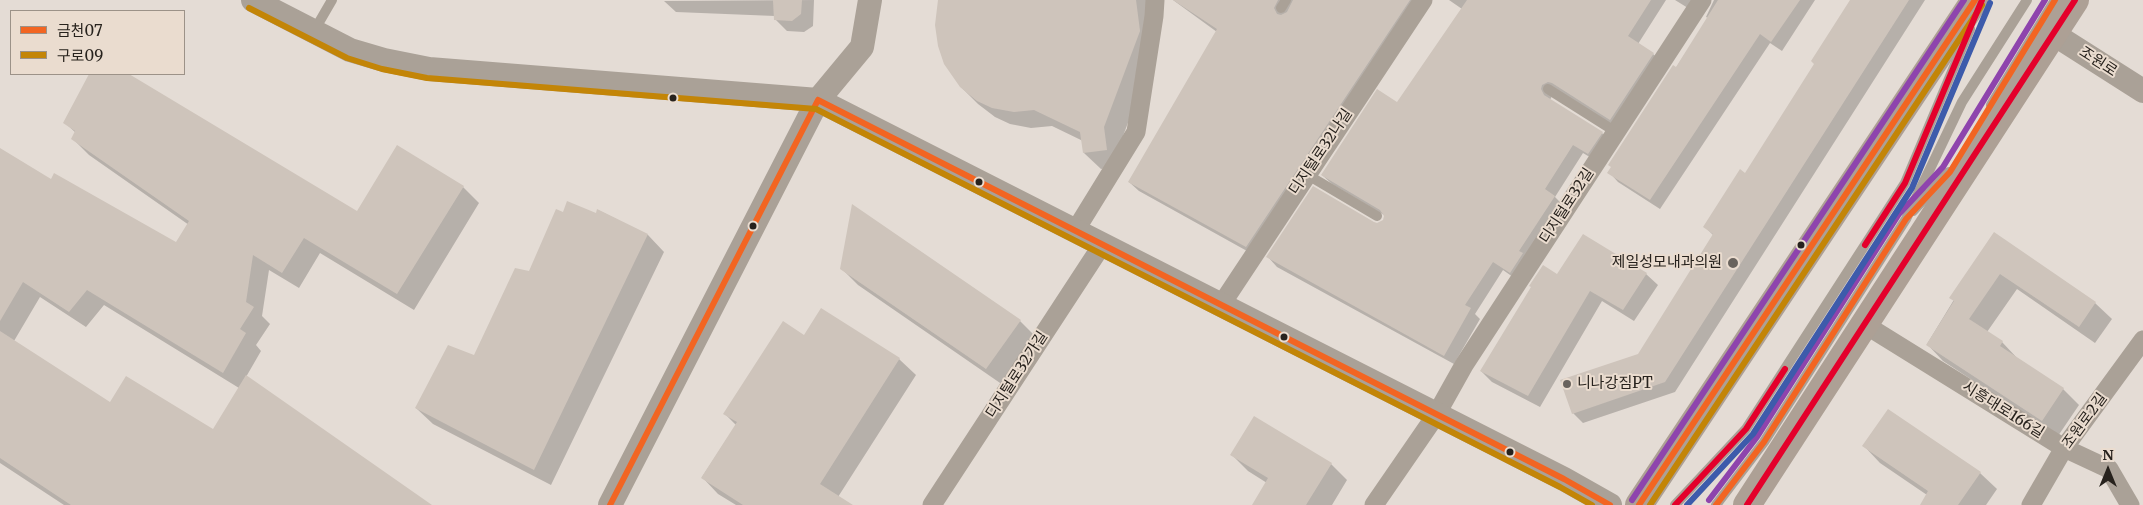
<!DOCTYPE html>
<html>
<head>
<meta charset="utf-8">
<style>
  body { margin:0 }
  #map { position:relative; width:2143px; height:505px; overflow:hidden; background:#e4dcd5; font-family:Merriweather,"Noto Sans KR",serif }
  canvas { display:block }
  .legend { position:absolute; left:10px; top:10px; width:175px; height:65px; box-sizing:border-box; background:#eadccf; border:1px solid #9c9288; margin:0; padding:6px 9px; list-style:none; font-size:15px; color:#27221d }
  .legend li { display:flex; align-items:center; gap:10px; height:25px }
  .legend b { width:25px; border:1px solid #9c9288 }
  .north { position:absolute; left:2083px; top:445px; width:50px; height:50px; -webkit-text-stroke:4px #eadccf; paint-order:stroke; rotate:0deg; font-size:14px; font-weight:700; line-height:20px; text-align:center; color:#27221d }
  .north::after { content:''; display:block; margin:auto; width:18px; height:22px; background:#27221d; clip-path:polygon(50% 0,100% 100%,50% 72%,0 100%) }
</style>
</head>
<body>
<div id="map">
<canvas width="2143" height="505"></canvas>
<ul class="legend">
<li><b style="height:6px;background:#f26522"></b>금천07</li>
<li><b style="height:6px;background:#c38507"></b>구로09</li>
</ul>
<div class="north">N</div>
</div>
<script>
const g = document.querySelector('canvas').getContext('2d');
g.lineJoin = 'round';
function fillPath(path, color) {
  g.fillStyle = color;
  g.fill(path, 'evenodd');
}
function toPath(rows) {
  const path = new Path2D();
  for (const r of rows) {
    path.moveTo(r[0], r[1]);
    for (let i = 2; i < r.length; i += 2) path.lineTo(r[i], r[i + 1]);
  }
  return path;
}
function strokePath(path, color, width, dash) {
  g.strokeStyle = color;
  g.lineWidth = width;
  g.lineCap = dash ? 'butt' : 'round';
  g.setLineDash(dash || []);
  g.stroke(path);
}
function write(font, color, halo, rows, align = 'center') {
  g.font = font + ' Merriweather,"Noto Sans KR",serif';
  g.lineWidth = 4;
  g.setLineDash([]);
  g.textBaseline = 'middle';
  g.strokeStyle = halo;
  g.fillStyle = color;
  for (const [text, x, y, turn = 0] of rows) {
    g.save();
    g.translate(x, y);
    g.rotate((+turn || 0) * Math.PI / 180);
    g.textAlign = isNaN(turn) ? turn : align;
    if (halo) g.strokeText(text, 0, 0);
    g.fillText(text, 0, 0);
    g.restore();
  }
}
const shadow = toPath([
  [814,0,813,26,804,32,787,31,775,19,775,16,676,12,664,1],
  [939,0,1148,0,1156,48,1120,144,1122,166,1101,169,1084,153,1083,141,1052,126,1031,128,1010,124,995,117,978,104,961,87],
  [1173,0,1427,0,1256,256,1139,191,1129,182,1217,32],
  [1449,0,1666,0,1638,44,1653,54,1663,63,1620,129,1554,92,1550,100,1602,133,1611,142,1598,162,1583,153,1555,197,1564,206,1520,282,1503,270,1475,314,1480,319,1454,364,1277,267,1268,257,1373,223,1380,223,1384,220,1384,215,1332,184,1322,175,1398,103,1462,9],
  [1675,0,1706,0,1696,13],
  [1714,0,1815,0,1782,51,1770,43,1660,209,1618,182,1609,172,1708,18,1706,17],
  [1851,0,1925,0,1675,392,1583,423,1573,413,1639,355,1713,235,1705,227,1746,175,1815,64],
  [90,74,127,74,357,213,463,187,479,203,414,310,320,253,299,288,269,270,262,316,270,324,256,345,261,351,246,377,429,505,64,505,0,463,0,149,51,180,177,244,189,225,89,155,73,139,76,133,64,122],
  [40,297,86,327,104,305,239,388,213,431,110,404,14,341],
  [598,210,648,235,664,252,551,485,433,424,416,408,475,356,530,273,564,213,596,215],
  [1994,234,2095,303,2112,319,2095,343,2017,289,1987,332,2002,342,2018,359,2063,389,2079,405,2058,436,1943,361,1927,344],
  [1583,235,1646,274,1658,285,1634,321,1602,301,1540,407,1492,382,1481,371,1558,276],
  [841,268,1020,321,1036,337,1003,385,858,285],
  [821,310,899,359,916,375,838,497,850,505,736,505,718,494,702,477,736,425,725,414,804,337],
  [1864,446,1980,473,1997,489,1986,505,1921,505,1927,495,1880,463],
  [1232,455,1331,464,1347,480,1332,505,1254,505,1267,483,1248,471]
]);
const building = toPath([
  [773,0,802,0,801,14,792,21,774,20],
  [938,0,1136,0,1140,31,1104,127,1107,150,1083,153,1080,132,1034,110,1014,112,992,108,977,101,960,87,944,64,938,46,935,25],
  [1173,0,1278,0,1274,8,1277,14,1281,15,1287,12,1293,0,1410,0,1246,247,1128,182,1217,29],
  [1467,0,1651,0,1628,36,1654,53,1610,120,1552,83,1548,82,1542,85,1541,89,1544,95,1603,132,1588,154,1573,145,1545,189,1555,196,1519,251,1523,253,1510,273,1493,262,1465,305,1471,308,1444,356,1266,257,1313,186,1374,222,1377,223,1383,220,1384,216,1380,210,1321,175,1377,89,1397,102],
  [1718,0,1800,0,1771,42,1760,34,1650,200,1607,173,1611,167,1608,165,1673,65,1676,67],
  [1850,0,1909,0,1665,382,1572,414,1560,380,1638,354,1713,234,1703,227,1740,169,1745,173,1814,64,1811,61],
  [89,74,129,74,357,211,397,145,464,186,397,294,304,238,282,273,253,255,246,302,254,307,240,329,246,333,223,373,87,290,69,312,23,282,0,321,0,148,51,179,54,173,176,242,189,221,71,139,75,131,63,123],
  [567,201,596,213,597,209,648,234,534,470,415,408,448,345,474,355,515,268,529,271,556,209,563,212],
  [852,204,1021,320,986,369,840,269],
  [1994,232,2096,302,2079,327,2000,274,1969,319,2003,341,2000,346,2064,388,2042,421,1926,345,1954,301,1949,298],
  [1583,234,1647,273,1623,310,1590,291,1528,396,1480,371,1531,287,1529,286,1543,265,1557,274],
  [821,308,900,358,820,484,853,505,743,505,701,478,737,422,723,414,783,321,804,335],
  [0,331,110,402,126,376,213,429,246,375,432,505,71,505,0,458],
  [1888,409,1981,472,1958,505,1920,505,1928,491,1862,446],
  [1254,416,1332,463,1306,505,1252,505,1268,478,1230,455]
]);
const service = toPath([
  [1281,8,1286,0],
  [314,31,332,0],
  [1548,89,1616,132],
  [1991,105,2055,0],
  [1306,174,1377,216],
  [1913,211,1949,172],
  [1675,505,1746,429,1905,183,1970,29],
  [1716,505,1764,442,1906,219,1962,102,2027,0]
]);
const minor = toPath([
  [1075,231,1136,132,1154,16,1155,0],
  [1221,305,1423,0],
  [1864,324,2064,448,2109,469,2130,505],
  [932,505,1102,245],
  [1374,505,1436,415,1464,365,1702,0],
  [2031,505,2064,448,2143,340]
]);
const tertiary = toPath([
  [253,0,350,50,384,60,429,69,818,100,1564,479,1610,505],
  [2052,33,2143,91],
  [610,505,818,100,862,47,870,0]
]);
const primary = toPath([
  [1639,505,1975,0],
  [1747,505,2075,0]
]);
const bus1 = toPath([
  [818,100,1564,479,1610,505],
  [610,505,818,100],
  [1639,505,1975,0],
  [1716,505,1764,442,1906,219,1950,172,2055,0]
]);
const bus2 = toPath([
  [249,8,347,58,382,69,427,78,816,109,1560,487,1592,505],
  [1650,505,1982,5]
]);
const bus3 = toPath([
  [1632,500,1964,0],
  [1709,500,1757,437,1899,214,1943,167,2045,0]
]);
const bus4 = toPath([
  [1865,245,1905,183,1982,0],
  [1675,505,1746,429,1785,369],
  [1747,505,2075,0]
]);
const bus5 = toPath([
  [1687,505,1753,434,1912,188,1990,3]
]);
const markers = [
  [673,98,4.5,"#27221d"],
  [979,182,4.5,"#27221d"],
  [753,226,4.5,"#27221d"],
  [1801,245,4.5,"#27221d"],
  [1733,263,6,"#69635d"],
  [1284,337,4.5,"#27221d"],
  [1567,384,5,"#69635d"],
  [1510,452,4.5,"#27221d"]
];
const streetNames = [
  ["조원로",2098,62,33],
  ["디지털로32나길",1321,152,-56],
  ["디지털로32길",1567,206,-57],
  ["디지털로32가길",1017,375,-57],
  ["시흥대로166길",2003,410,32],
  ["조원로2길",2085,421,-54]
];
const poiNames = [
  ["제일성모내과의원",1722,263],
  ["니나강짐PT",1577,384,"left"]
];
fillPath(shadow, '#0003');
fillPath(building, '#cec4bb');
strokePath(service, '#aaa197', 10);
strokePath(minor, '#aaa197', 19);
strokePath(tertiary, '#aaa197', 24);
strokePath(primary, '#ada095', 28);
strokePath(bus1, '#f26522', 6);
strokePath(bus2, '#c38507', 6);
strokePath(bus3, '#8e44ad', 6);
strokePath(bus4, '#e4002b', 6);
strokePath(bus5, '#3d5bab', 6);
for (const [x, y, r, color] of markers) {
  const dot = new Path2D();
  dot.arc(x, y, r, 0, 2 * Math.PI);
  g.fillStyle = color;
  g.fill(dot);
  strokePath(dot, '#eadccf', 2);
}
write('15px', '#27221d', '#eadccf', streetNames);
write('15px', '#27221d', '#eadccf', poiNames, 'right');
</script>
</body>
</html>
